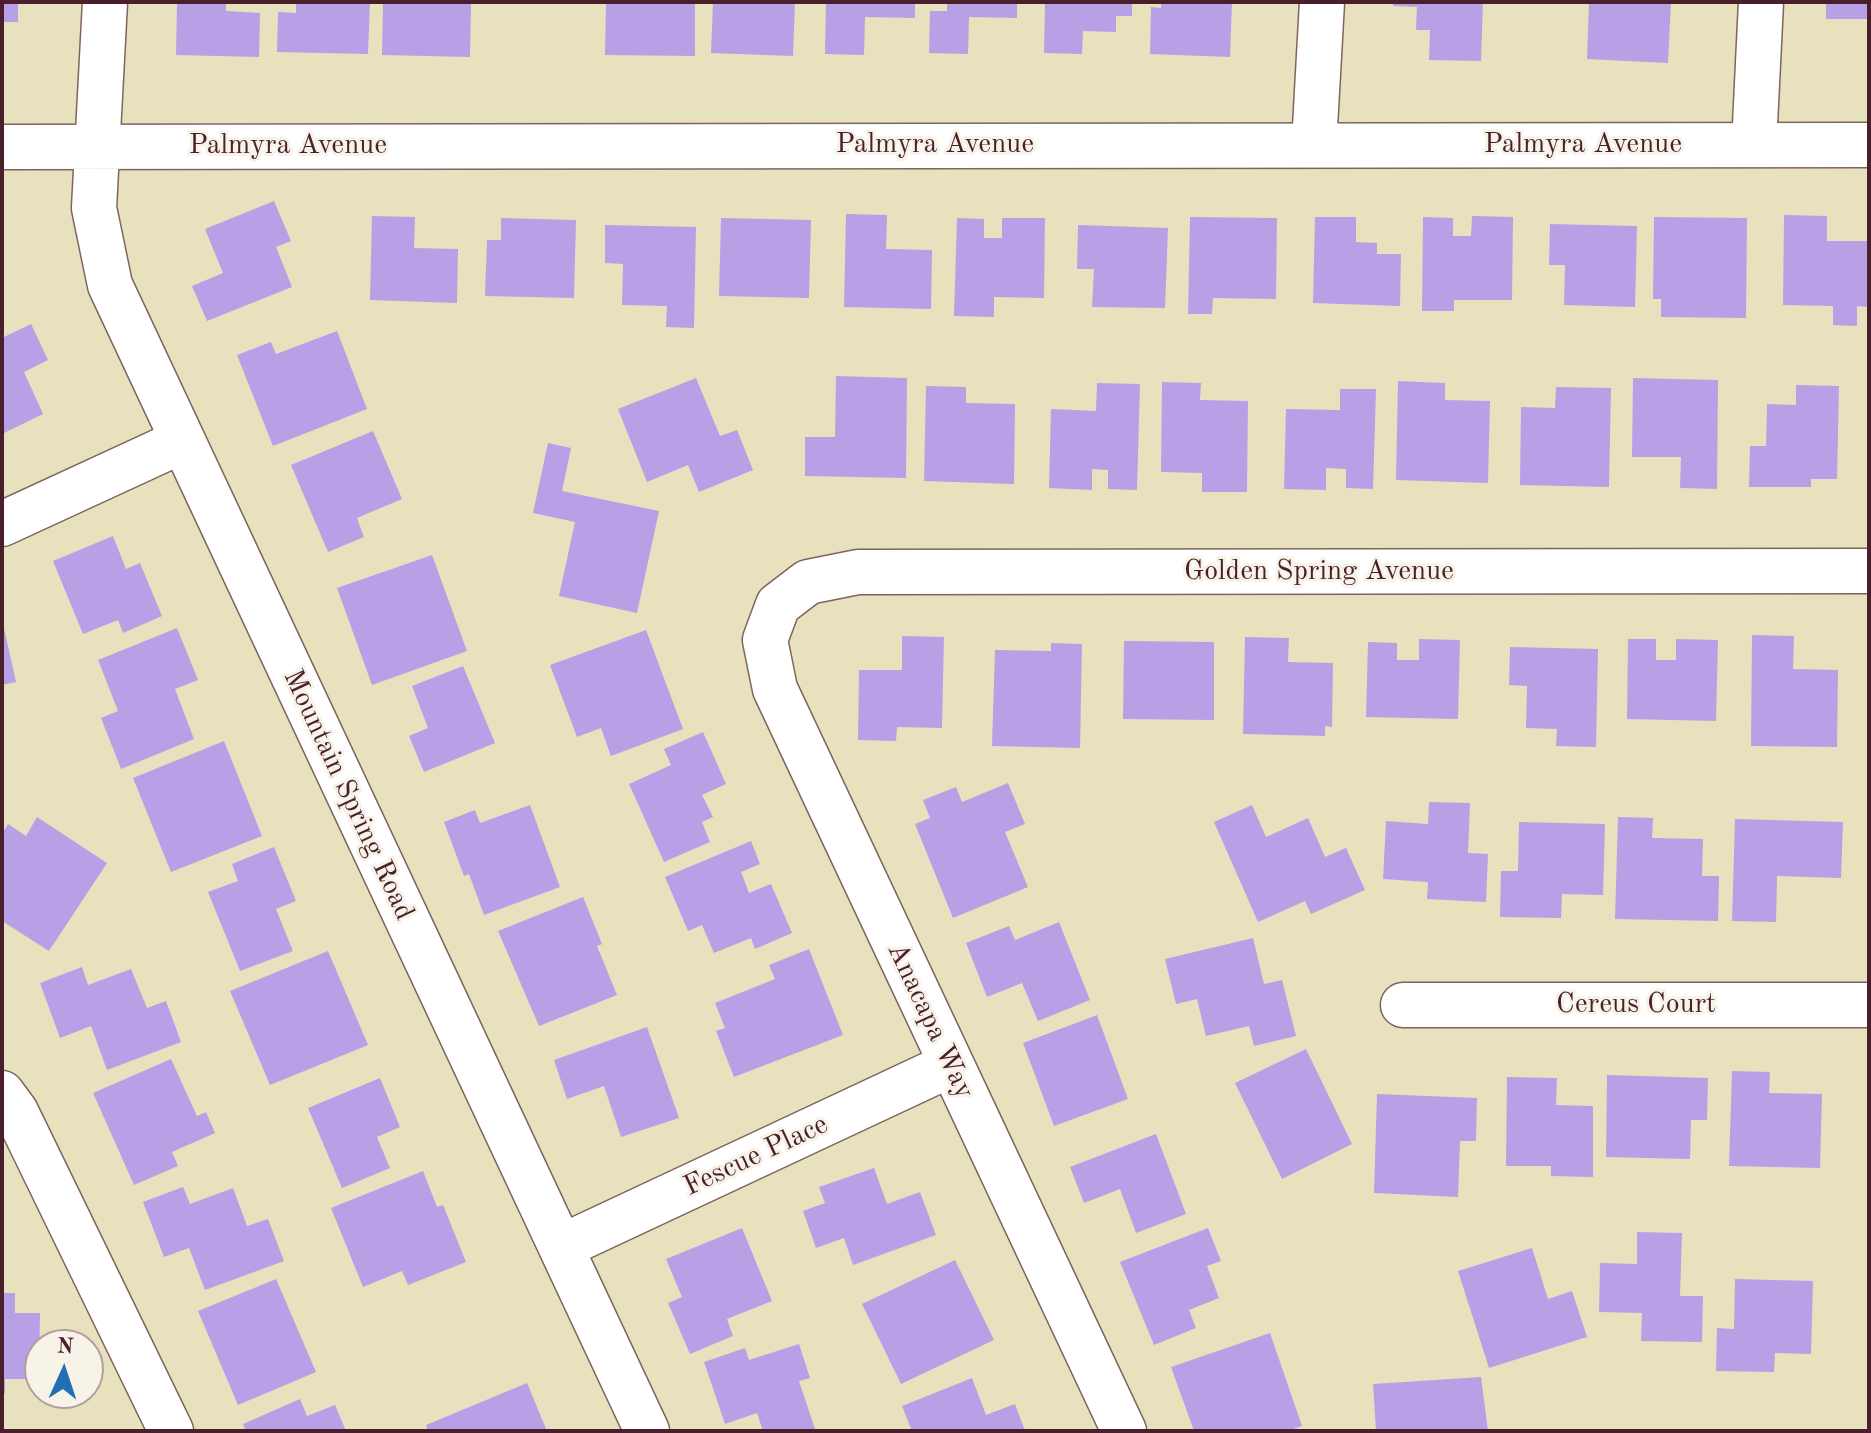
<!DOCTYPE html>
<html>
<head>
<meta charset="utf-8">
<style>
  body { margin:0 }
  #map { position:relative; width:1871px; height:1433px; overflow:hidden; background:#e8e1be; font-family:"Old Standard TT",serif }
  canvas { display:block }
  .frame { position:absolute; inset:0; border:4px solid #4a1f2b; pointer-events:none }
  .north { position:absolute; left:24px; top:1329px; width:80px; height:80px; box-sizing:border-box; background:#f7f3e8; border:2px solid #b29e9c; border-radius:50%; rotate:3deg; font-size:22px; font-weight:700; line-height:32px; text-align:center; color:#4a1f2b }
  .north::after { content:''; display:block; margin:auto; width:28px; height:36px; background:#1f6fb2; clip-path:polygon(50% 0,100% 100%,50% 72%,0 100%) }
</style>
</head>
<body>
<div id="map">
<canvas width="1871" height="1433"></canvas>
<div class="frame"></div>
<div class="north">N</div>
</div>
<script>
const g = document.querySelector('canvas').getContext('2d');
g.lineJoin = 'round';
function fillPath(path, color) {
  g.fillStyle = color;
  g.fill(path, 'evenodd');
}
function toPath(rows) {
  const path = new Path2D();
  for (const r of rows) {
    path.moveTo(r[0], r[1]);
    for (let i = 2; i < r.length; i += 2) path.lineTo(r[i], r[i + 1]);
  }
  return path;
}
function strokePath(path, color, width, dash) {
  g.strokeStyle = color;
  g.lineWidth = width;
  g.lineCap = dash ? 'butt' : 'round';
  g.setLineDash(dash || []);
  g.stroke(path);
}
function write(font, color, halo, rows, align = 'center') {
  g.font = font + ' "Old Standard TT",serif';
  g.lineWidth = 6;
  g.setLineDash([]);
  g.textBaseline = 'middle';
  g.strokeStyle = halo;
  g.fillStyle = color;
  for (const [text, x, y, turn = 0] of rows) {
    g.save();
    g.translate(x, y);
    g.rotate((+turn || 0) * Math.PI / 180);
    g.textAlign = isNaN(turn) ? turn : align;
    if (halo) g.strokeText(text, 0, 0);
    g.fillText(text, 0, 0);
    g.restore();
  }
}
const building = toPath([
  [2,2,18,2,18,22,2,22],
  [177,2,226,2,226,11,260,13,259,57,176,55],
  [296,2,370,2,368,54,277,52,278,12,296,13],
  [383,2,471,2,470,57,382,55],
  [606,2,695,2,695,56,605,55],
  [713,2,795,2,793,56,711,53],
  [826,2,915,2,915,18,865,17,864,55,825,54],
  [947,2,1017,2,1017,18,969,17,968,54,929,53,930,11,947,11],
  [1045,2,1132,2,1132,16,1116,16,1116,32,1083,31,1082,54,1044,53],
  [1161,2,1232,2,1230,57,1150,54,1151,7,1161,8],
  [1393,2,1483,2,1481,61,1429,60,1430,30,1416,30,1417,7,1393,6],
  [1589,2,1671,2,1668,63,1587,59],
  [1826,2,1869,2,1869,19,1826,19],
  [274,201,291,241,276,247,292,287,207,321,192,286,223,273,205,229],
  [846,214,887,215,886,249,932,250,931,309,844,307],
  [1784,215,1827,216,1827,241,1869,241,1869,307,1857,306,1857,326,1833,325,1833,306,1783,305],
  [372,216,415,217,414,248,458,249,457,303,370,300],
  [1472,216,1513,217,1512,300,1454,300,1454,311,1422,311,1423,217,1453,218,1453,236,1471,236],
  [1190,217,1277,218,1276,299,1213,298,1212,314,1188,314],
  [1315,217,1356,217,1356,242,1377,243,1377,254,1401,254,1400,306,1313,303],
  [1654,217,1747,218,1746,318,1661,317,1661,299,1653,299],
  [501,218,576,220,574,298,485,296,487,240,501,240],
  [721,218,811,220,809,298,719,296],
  [957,218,984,219,984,238,1002,238,1002,218,1045,218,1044,298,994,297,994,317,954,316],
  [1550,224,1637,226,1635,307,1564,305,1565,265,1549,265],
  [605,225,696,227,694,328,666,327,667,306,622,305,623,264,605,263],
  [1078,225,1168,228,1165,308,1092,307,1094,269,1077,269],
  [31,324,48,360,24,372,43,414,2,434,2,338],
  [337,331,367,409,273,446,237,355,271,342,276,354],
  [836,376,907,378,906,478,805,476,805,437,835,437],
  [696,378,720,436,737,430,753,470,699,492,688,465,647,482,618,409],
  [1633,378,1718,380,1717,489,1680,488,1681,457,1632,457],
  [1398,381,1445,383,1445,400,1490,401,1488,483,1396,480],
  [1162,382,1201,383,1200,400,1248,401,1247,492,1202,492,1202,473,1161,472],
  [1097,383,1140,384,1137,490,1108,489,1108,470,1092,469,1092,490,1049,488,1051,409,1096,411],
  [1796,385,1839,386,1837,479,1811,479,1811,487,1749,487,1750,446,1766,446,1767,404,1796,405],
  [926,386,966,387,966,403,1015,404,1014,484,924,481],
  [1556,387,1611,388,1609,487,1520,485,1521,407,1555,408],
  [1340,389,1376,389,1373,489,1346,488,1346,469,1326,468,1326,490,1284,489,1286,409,1340,410],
  [373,431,402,499,357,518,364,537,328,552,291,465],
  [548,443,571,448,562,491,659,511,637,613,559,596,575,522,533,513],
  [113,536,126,569,140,563,162,616,123,633,118,620,83,634,53,561],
  [432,555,467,651,372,685,337,588],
  [2,619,16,682,2,685],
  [177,628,198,680,175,689,194,739,121,769,101,718,118,711,98,660],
  [646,630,683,729,611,756,601,728,577,737,550,665],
  [1752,635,1794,636,1793,669,1838,670,1837,747,1751,746],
  [902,636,944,637,942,728,897,727,896,741,858,740,859,670,902,670],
  [1245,637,1289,638,1288,662,1333,663,1332,727,1325,726,1325,736,1243,734],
  [1419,639,1460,640,1458,719,1366,717,1368,642,1397,643,1397,660,1419,660],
  [1628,639,1656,639,1656,660,1676,660,1676,639,1718,640,1716,721,1627,719],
  [1124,641,1214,642,1214,720,1123,719],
  [1051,643,1082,644,1080,748,992,746,995,650,1051,651],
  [1510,647,1598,649,1596,747,1556,746,1557,729,1526,728,1527,686,1509,685],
  [463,666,495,743,424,772,409,736,428,728,412,686],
  [703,732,726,784,702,795,713,817,702,822,710,842,664,862,629,784,671,765,664,749],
  [224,741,262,836,171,872,133,778],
  [1008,783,1025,824,1005,832,1028,887,953,918,915,824,930,818,923,800,956,787,962,802],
  [1429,802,1470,803,1468,853,1488,854,1486,902,1427,899,1428,882,1383,879,1386,821,1428,824],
  [530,805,560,887,484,915,469,874,464,876,444,822,475,810,480,823],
  [1252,805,1266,837,1308,818,1325,857,1346,848,1365,890,1311,914,1305,901,1258,922,1214,822],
  [37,817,107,863,49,951,2,921,2,834,8,824,26,836],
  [1618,817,1653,818,1652,838,1703,839,1702,876,1719,876,1718,921,1615,919],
  [1735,819,1843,822,1841,878,1777,876,1776,922,1732,921],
  [1519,822,1605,824,1603,895,1562,894,1561,918,1500,917,1501,871,1518,871],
  [751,841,760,864,741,872,749,893,771,884,792,933,755,949,751,938,714,953,702,925,688,931,665,877],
  [274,847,296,901,276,909,293,951,240,971,208,892,238,881,232,864],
  [583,897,602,944,597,946,617,995,539,1026,498,931],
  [1059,922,1090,1000,1038,1021,1022,983,987,997,966,943,1009,926,1015,940],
  [1253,938,1264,984,1282,980,1296,1036,1254,1046,1249,1026,1206,1036,1197,999,1176,1004,1165,959],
  [809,949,843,1035,734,1077,716,1031,725,1028,715,1003,775,979,769,965],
  [328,951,368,1045,270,1085,230,991],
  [82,967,88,985,131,969,147,1008,166,1001,181,1042,107,1070,91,1026,60,1038,40,983],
  [1097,1015,1128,1099,1054,1126,1023,1043],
  [647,1027,679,1118,621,1137,604,1086,567,1099,554,1060],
  [1306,1049,1352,1144,1282,1179,1235,1083],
  [171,1059,197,1116,206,1112,215,1133,172,1152,178,1166,134,1185,93,1093],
  [1732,1071,1770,1072,1769,1093,1822,1094,1820,1168,1729,1166],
  [1607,1075,1708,1078,1707,1120,1691,1120,1690,1159,1606,1157],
  [1507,1077,1557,1078,1556,1105,1593,1106,1593,1177,1551,1176,1551,1166,1506,1166],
  [380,1078,400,1127,377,1137,390,1168,342,1188,308,1108],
  [1377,1094,1477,1098,1476,1141,1460,1141,1458,1197,1374,1193],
  [1156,1134,1186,1214,1136,1233,1120,1189,1084,1203,1070,1167],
  [874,1168,887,1204,920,1192,936,1235,853,1265,844,1238,816,1248,803,1211,825,1203,819,1187],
  [423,1171,437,1207,443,1205,466,1262,408,1285,402,1271,363,1287,331,1208],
  [183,1187,190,1204,233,1188,247,1226,268,1219,284,1261,205,1290,189,1248,164,1257,143,1202],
  [742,1228,772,1301,727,1319,733,1336,690,1354,668,1303,682,1297,666,1259],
  [1208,1228,1221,1261,1207,1266,1219,1298,1189,1310,1196,1328,1154,1345,1120,1262],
  [1637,1232,1682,1233,1680,1296,1703,1296,1702,1342,1641,1341,1642,1313,1599,1312,1600,1263,1637,1264],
  [1532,1248,1548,1299,1572,1291,1587,1337,1489,1368,1458,1271],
  [955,1260,994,1340,901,1384,862,1304],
  [276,1279,316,1372,238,1405,198,1311],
  [1735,1279,1813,1281,1811,1354,1775,1353,1774,1372,1716,1371,1717,1328,1734,1329],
  [2,1293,15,1293,15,1313,40,1313,39,1379,5,1379,5,1393,2,1393],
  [1270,1333,1302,1426,1287,1431,1194,1431,1171,1367],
  [799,1344,810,1378,799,1381,815,1429,763,1431,757,1413,725,1424,704,1362,745,1348,749,1360],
  [1481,1377,1488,1431,1376,1431,1373,1384],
  [972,1378,986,1415,1015,1404,1025,1431,912,1431,902,1406],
  [527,1383,547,1431,428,1431,426,1425],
  [300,1399,307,1416,335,1405,346,1431,246,1431,243,1424]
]);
const minor = toPath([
  [105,2,94,208,110,285,647,1431],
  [1314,145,1322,2],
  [1754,145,1761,2],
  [2,147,1869,145],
  [2,524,182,441],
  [1403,1005,1869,1005],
  [2,1093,16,1112,171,1431],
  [561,1247,950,1065],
  [1124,1431,775,689,765,640,778,605,808,582,858,572,1869,571]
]);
const streetNames = [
  ["Palmyra Avenue",935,145],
  ["Palmyra Avenue",1583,145],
  ["Palmyra Avenue",288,146],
  ["Golden Spring Avenue",1319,572],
  ["Mountain Spring Road",348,795,65],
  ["Cereus Court",1636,1005],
  ["Anacapa Way",930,1021,65],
  ["Fescue Place",756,1156,-25]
];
fillPath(building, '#b7a0e6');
strokePath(minor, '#81635e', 47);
strokePath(minor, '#fff', 44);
write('28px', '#4a1f2b', '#f7f3e8', streetNames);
</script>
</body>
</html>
